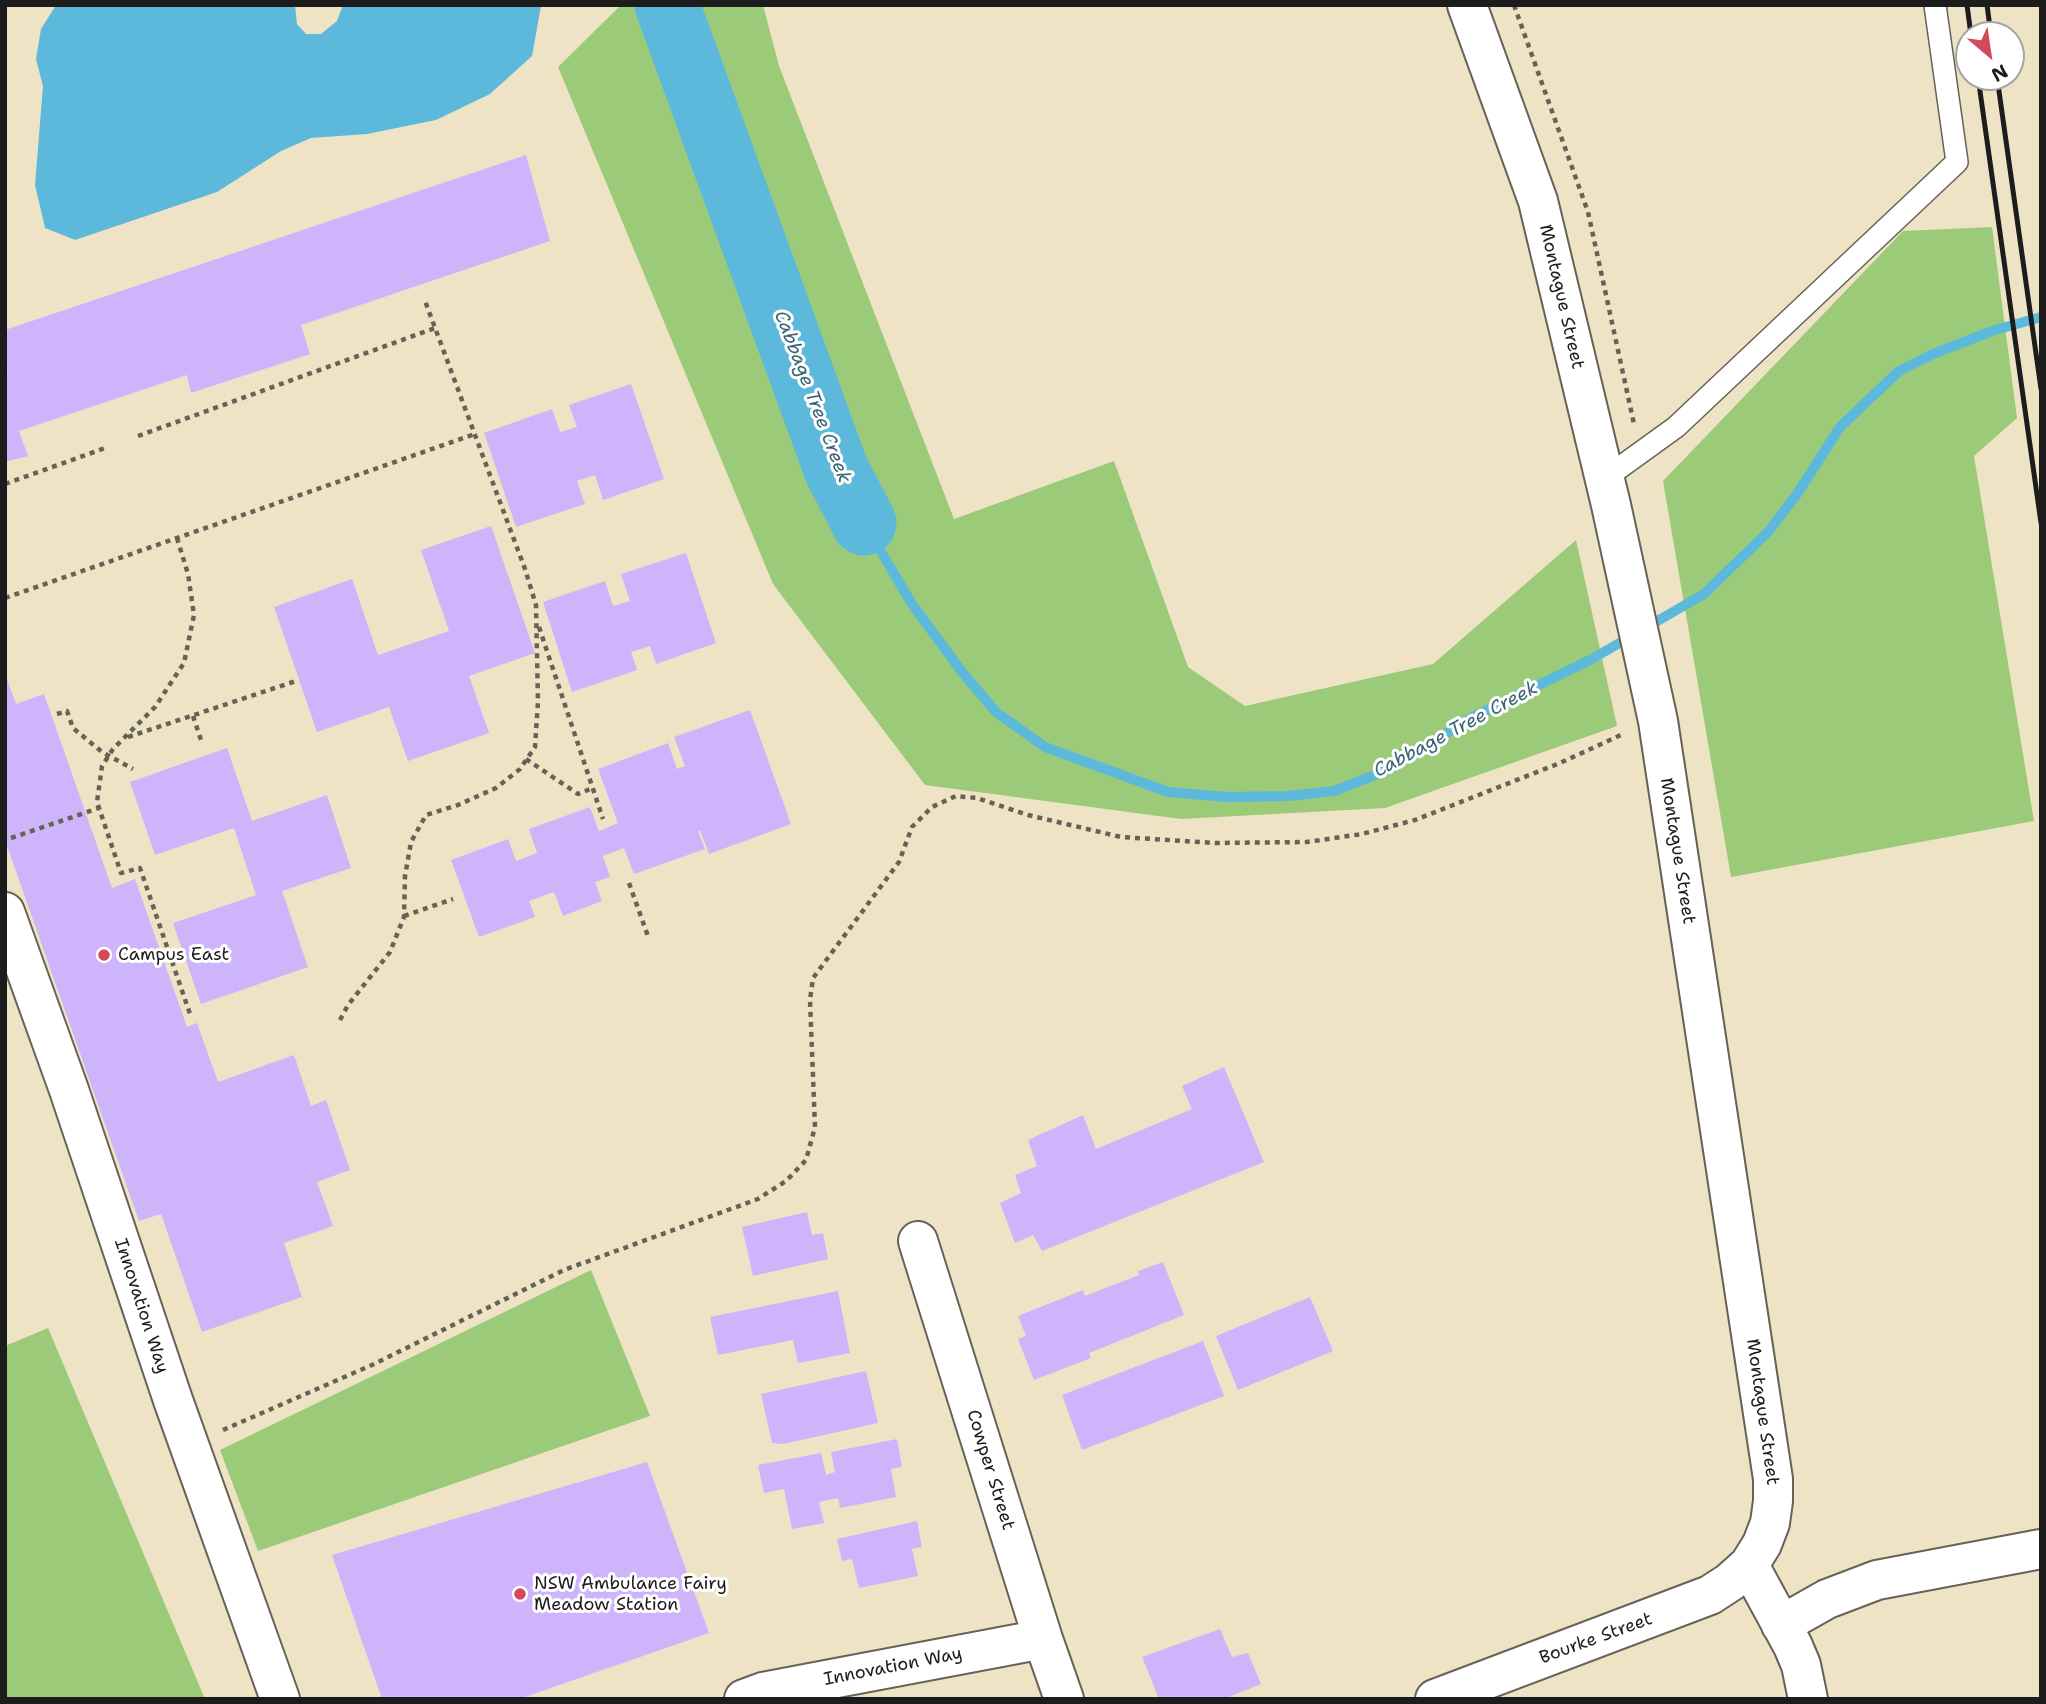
<!DOCTYPE html>
<html>
<head>
<meta charset="utf-8">
<style>
  body { margin:0 }
  #map { position:relative; width:2046px; height:1704px; overflow:hidden; background:#efe3c5; font-family:"Shantell Sans",sans-serif }
  canvas { display:block }
  .frame { position:absolute; inset:0; border:7px solid #1c1c1c; pointer-events:none }
  .north { position:absolute; left:1955px; top:21px; width:70px; height:70px; box-sizing:border-box; background:#fff; border:2px solid #a4a4a4; border-radius:50%; rotate:151deg; font-size:19px; font-weight:700; line-height:28px; text-align:center; color:#1c1c1c }
  .north::after { content:''; display:block; margin:auto; width:24px; height:32px; background:#d1495b; clip-path:polygon(50% 0,100% 100%,50% 72%,0 100%) }
</style>
</head>
<body>
<div id="map">
<canvas width="2046" height="1704"></canvas>
<div class="frame"></div>
<div class="north">N</div>
</div>
<script>
const g = document.querySelector('canvas').getContext('2d');
g.lineJoin = 'round';
function fillPath(path, color) {
  g.fillStyle = color;
  g.fill(path, 'evenodd');
}
function toPath(rows) {
  const path = new Path2D();
  for (const r of rows) {
    path.moveTo(r[0], r[1]);
    for (let i = 2; i < r.length; i += 2) path.lineTo(r[i], r[i + 1]);
  }
  return path;
}
function strokePath(path, color, width, dash) {
  g.strokeStyle = color;
  g.lineWidth = width;
  g.lineCap = dash ? 'butt' : 'round';
  g.setLineDash(dash || []);
  g.stroke(path);
}
function write(font, color, halo, rows, align = 'center') {
  g.font = font + ' "Shantell Sans",sans-serif';
  g.lineWidth = 6;
  g.setLineDash([]);
  g.textBaseline = 'middle';
  g.strokeStyle = halo;
  g.fillStyle = color;
  for (const [text, x, y, turn = 0] of rows) {
    g.save();
    g.translate(x, y);
    g.rotate((+turn || 0) * Math.PI / 180);
    g.textAlign = isNaN(turn) ? turn : align;
    if (halo) g.strokeText(text, 0, 0);
    g.fillText(text, 0, 0);
    g.restore();
  }
}
const green = toPath([
  [621,5,763,5,779,66,954,519,1114,461,1188,667,1245,706,1433,664,1576,540,1617,726,1385,808,1181,819,925,785,773,584,558,67],
  [1992,227,2017,418,1974,456,2034,821,1731,877,1663,481,1903,231],
  [591,1270,650,1416,258,1551,220,1450],
  [48,1328,205,1699,5,1699,5,1346]
]);
const water = toPath([
  [56,5,295,5,297,24,306,34,321,34,337,21,343,5,541,6,532,56,490,94,436,120,367,134,311,138,281,151,217,192,75,240,45,228,35,185,43,86,36,59,41,29]
]);
const stream = toPath([
  [864,523,912,604,962,672,996,712,1045,747,1168,792,1227,797,1288,796,1334,791,1388,770,1471,718,1590,660,1704,594,1768,532,1797,494,1840,427,1899,371,1933,354,1992,331,2041,317]
]);
const river = toPath([
  [667,5,836,469,864,523]
]);
const building = toPath([
  [526,155,550,241,301,325,310,354,191,393,187,375,19,431,28,456,5,462,5,370,8,369,5,362,5,330],
  [631,384,664,479,603,500,595,475,577,481,585,504,516,527,484,433,552,409,560,432,577,427,569,405],
  [491,526,535,653,469,676,489,733,408,761,389,707,317,732,274,607,352,579,378,655,449,631,421,550],
  [686,553,716,643,656,664,650,646,631,652,637,670,572,692,543,602,605,581,613,606,630,601,621,574],
  [5,674,16,704,44,694,112,888,135,879,187,1027,197,1023,218,1082,294,1055,311,1106,326,1100,350,1170,317,1182,333,1226,284,1243,302,1297,202,1332,161,1214,139,1221,5,840],
  [750,710,791,824,709,854,700,830,698,831,705,849,634,874,624,848,603,856,610,877,595,882,602,901,563,916,554,892,529,901,535,917,479,937,451,860,508,839,516,861,537,853,529,829,590,807,599,831,618,823,598,769,668,743,677,769,685,766,674,737],
  [227,748,252,821,327,795,351,868,282,891,308,967,201,1004,173,923,256,895,234,828,155,855,130,782],
  [1224,1067,1264,1162,1042,1251,1033,1235,1015,1243,1000,1203,1021,1193,1015,1175,1037,1166,1028,1140,1083,1115,1096,1149,1192,1109,1182,1086],
  [807,1212,812,1235,823,1233,828,1259,753,1276,742,1227],
  [1163,1262,1184,1315,1089,1353,1091,1358,1034,1380,1018,1339,1026,1336,1018,1316,1083,1290,1085,1296,1139,1275,1138,1271],
  [838,1291,850,1353,798,1363,793,1340,718,1355,710,1317],
  [1310,1297,1333,1351,1238,1390,1216,1336],
  [1203,1341,1224,1396,1082,1450,1062,1395],
  [866,1371,878,1423,783,1444,772,1443,761,1394],
  [897,1439,902,1467,891,1469,896,1497,840,1508,838,1498,819,1502,824,1523,792,1529,784,1489,764,1493,758,1465,821,1453,826,1475,835,1472,831,1452],
  [647,1462,709,1633,519,1699,382,1699,332,1555],
  [917,1521,922,1547,912,1549,918,1576,859,1588,852,1559,842,1561,837,1539],
  [1220,1629,1232,1657,1248,1653,1261,1684,1224,1699,1159,1699,1142,1657]
]);
const path = toPath([
  [1514,5,1588,212,1634,424],
  [138,436,435,328],
  [5,484,108,447],
  [177,538,188,574,194,615,184,663,155,707,113,749,102,766,97,802,121,873,140,868,190,1014],
  [5,598,475,434],
  [539,627,603,819],
  [57,714,67,711,73,728,102,752,133,769],
  [193,716,202,743],
  [128,737,296,681],
  [526,759,578,794,593,788],
  [11,838,99,808],
  [629,883,649,939],
  [404,916,453,899],
  [340,1020,348,1005,390,952,404,917,405,876,411,842,426,815,458,805,496,788,520,769,535,747,538,702,536,605,525,569,425,301],
  [223,1430,372,1365,564,1270,758,1199,786,1181,806,1160,815,1127,810,1000,813,978,899,862,912,827,932,807,956,796,977,798,1028,815,1121,837,1215,843,1307,842,1362,834,1415,820,1560,763,1623,734]
]);
const lane = toPath([
  [1604,479,1676,427,1957,162,1935,5]
]);
const street = toPath([
  [5,912,69,1090,173,1400,280,1699],
  [918,1241,1043,1639,1064,1699],
  [1749,1565,1793,1646,1801,1665,1808,1699],
  [1781,1625,1827,1599,1877,1580,2041,1549],
  [744,1699,763,1692,1043,1639],
  [1435,1699,1710,1595,1730,1582,1749,1565,1762,1544,1770,1523,1773,1501,1773,1479,1658,721,1611,505,1538,201,1467,5]
]);
const rail = toPath([
  [1967,5,1971,35],
  [1987,5,1991,35],
  [1978,77,2041,523],
  [1997,77,2041,389]
]);
const markers = [
  [104,955,7,"#d1495b"],
  [520,1594,7,"#d1495b"]
];
const streetNames = [
  ["Montague Street",1561,297,77],
  ["Montague Street",1677,851,81],
  ["Innovation Way",141,1306,72],
  ["Montague Street",1762,1412,82],
  ["Cowper Street",990,1470,73],
  ["Bourke Street",1596,1639,-20],
  ["Innovation Way",893,1667,-11]
];
const poiNames = [
  ["Campus East",118,955],
  ["NSW Ambulance Fairy",534,1584],
  ["Meadow Station",534,1605]
];
const waterNames = [
  ["Cabbage Tree Creek",812,397,69],
  ["Cabbage Tree Creek",1456,730,-28]
];
fillPath(green, '#9bca79');
fillPath(water, '#5db9db');
strokePath(stream, '#5db9db', 10);
strokePath(river, '#5db9db', 65);
fillPath(building, '#ceb4fb');
strokePath(lane, '#666257', 24);
strokePath(street, '#666257', 42);
strokePath(path, '#666257', 4.5, [5, 5]);
strokePath(lane, '#fff', 21);
strokePath(street, '#fff', 38);
strokePath(rail, '#1c1c1c', 5);
for (const [x, y, r, color] of markers) {
  const dot = new Path2D();
  dot.arc(x, y, r, 0, 2 * Math.PI);
  g.fillStyle = color;
  g.fill(dot);
  strokePath(dot, '#fff', 2.5);
}
write('18px', '#1c1c1c', '#fff', streetNames);
write('18px', '#1c1c1c', '#fff', poiNames, 'left');
write('italic 19px', '#396372', '#fff', waterNames);
</script>
</body>
</html>
